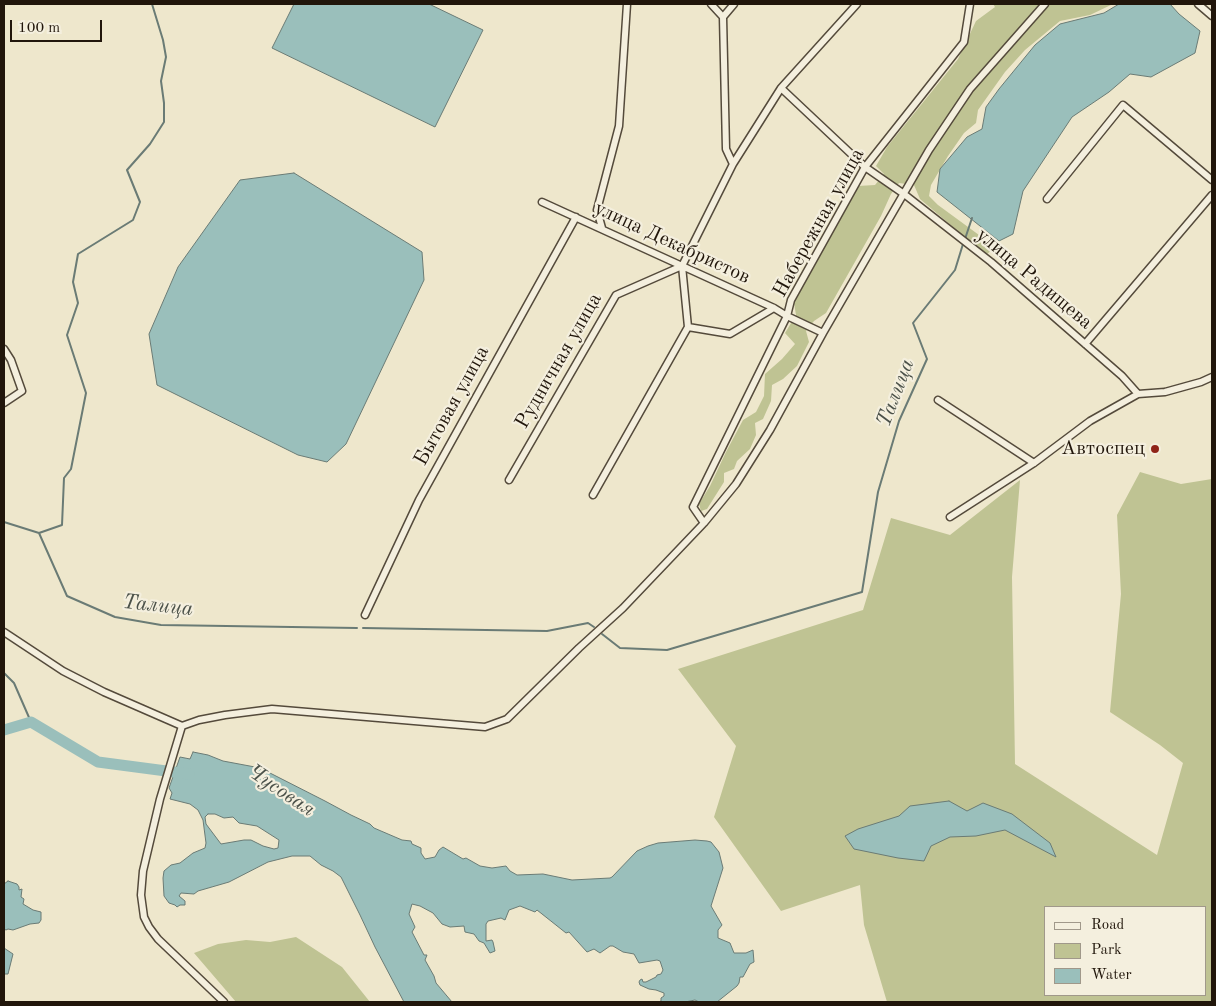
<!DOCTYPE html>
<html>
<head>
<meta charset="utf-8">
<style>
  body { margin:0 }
  #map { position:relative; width:1216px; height:1006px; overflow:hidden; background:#eee7cc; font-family:"Old Standard TT",serif }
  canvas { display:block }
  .frame { position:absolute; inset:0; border:5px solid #21160b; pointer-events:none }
  .legend { position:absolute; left:1044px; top:906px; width:162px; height:90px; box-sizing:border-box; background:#f4efde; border:1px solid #a0988a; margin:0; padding:6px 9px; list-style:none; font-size:15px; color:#21160b }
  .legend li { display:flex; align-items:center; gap:10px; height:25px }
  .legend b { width:25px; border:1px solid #a0988a }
  .scale { position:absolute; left:10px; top:20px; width:92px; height:22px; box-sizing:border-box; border:2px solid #21160b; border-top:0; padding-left:6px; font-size:15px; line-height:18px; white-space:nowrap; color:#21160b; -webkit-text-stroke:4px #f4efde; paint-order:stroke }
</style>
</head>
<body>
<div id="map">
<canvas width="1216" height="1006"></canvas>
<div class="frame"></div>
<ul class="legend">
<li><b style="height:6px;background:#f4efde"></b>Road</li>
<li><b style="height:14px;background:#bfc393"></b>Park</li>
<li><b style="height:14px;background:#9abfbb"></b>Water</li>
</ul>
<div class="scale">100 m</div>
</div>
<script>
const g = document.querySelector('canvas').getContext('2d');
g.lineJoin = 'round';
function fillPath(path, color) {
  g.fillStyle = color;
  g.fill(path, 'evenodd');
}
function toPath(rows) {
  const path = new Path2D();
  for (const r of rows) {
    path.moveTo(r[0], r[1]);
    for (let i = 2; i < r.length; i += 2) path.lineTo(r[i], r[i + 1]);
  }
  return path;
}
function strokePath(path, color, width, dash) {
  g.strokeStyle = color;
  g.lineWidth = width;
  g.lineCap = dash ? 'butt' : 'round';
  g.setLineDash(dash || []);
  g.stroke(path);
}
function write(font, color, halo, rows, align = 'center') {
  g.font = font + ' "Old Standard TT",serif';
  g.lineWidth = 4.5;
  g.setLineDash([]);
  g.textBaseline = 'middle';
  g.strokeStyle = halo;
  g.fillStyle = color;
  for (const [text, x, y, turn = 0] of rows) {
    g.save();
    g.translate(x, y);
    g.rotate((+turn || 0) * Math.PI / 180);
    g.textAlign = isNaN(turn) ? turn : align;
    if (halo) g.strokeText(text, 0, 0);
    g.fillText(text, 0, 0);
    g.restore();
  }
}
const green = toPath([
  [993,4,1113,4,1090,15,1060,21,1025,50,1005,72,978,110,976,123,964,133,948,156,931,185,929,196,938,205,979,235,993,249,986,255,920,199,914,185,899,183,891,194,881,216,826,313,814,321,806,331,809,342,797,366,783,379,772,385,771,401,763,419,755,423,756,435,750,449,737,461,734,469,724,473,724,482,707,509,701,511,699,504,710,486,726,452,743,420,756,412,764,396,765,374,782,359,795,344,785,333,796,315,794,303,858,186,875,185,884,174,876,166,887,147,958,59,976,21,995,7],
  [1140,472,1181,484,1212,479,1212,1002,887,1002,864,925,860,885,781,911,714,817,736,746,678,669,863,610,891,518,950,535,1020,480,1012,577,1015,764,1157,855,1183,763,1160,745,1110,712,1121,594,1117,515],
  [1045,907,1205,907,1205,995,1045,995],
  [296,937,342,967,370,1002,236,1002,194,953,218,944,246,940,270,942]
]);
const water = toPath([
  [294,4,429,4,483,30,435,127,272,48,294,4],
  [1119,4,1170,4,1179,14,1200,31,1195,53,1151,77,1130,74,1109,92,1072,117,1023,191,1013,234,999,241,937,192,940,169,967,137,982,129,986,107,999,89,1035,45,1060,24,1104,13,1119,4],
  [294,173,422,252,424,280,346,444,327,462,298,455,157,385,149,334,178,267,240,180,294,173],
  [193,752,208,755,223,761,255,767,268,772,325,801,351,815,370,824,374,828,402,840,411,841,412,844,421,848,421,853,425,859,435,857,439,850,443,847,463,859,466,858,480,866,492,868,506,866,510,871,517,875,543,874,572,880,610,878,612,877,637,851,648,846,658,843,695,840,707,841,711,842,719,852,723,868,711,906,722,925,718,930,718,938,730,943,734,953,746,953,753,950,754,962,750,964,743,977,740,977,739,983,737,986,717,1002,699,1002,695,1000,685,1002,658,1002,661,1001,661,998,664,996,664,993,656,990,649,989,640,985,639,982,640,980,642,979,643,982,646,982,656,977,657,975,661,974,663,970,660,961,657,960,639,963,634,954,623,952,613,946,610,946,600,953,594,949,587,952,569,932,566,933,537,910,535,912,520,906,509,910,505,920,501,918,488,921,486,924,486,941,492,940,493,942,495,951,490,953,484,943,479,941,474,934,465,932,464,926,450,927,442,924,433,913,420,906,412,904,409,914,415,927,412,932,424,955,427,955,425,960,434,976,436,983,452,1002,404,1002,375,947,360,915,341,877,333,871,321,865,310,856,292,856,268,862,229,882,198,891,194,894,181,893,179,896,185,901,185,905,180,905,177,907,175,905,169,903,164,896,163,878,164,871,171,865,180,863,193,853,205,848,206,843,203,820,198,810,190,804,170,799,172,793,169,788,180,757,190,759,193,752],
  [208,814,215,814,224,818,233,817,239,823,257,826,279,840,278,848,274,849,263,846,251,840,244,840,221,844,206,824,205,817,208,814],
  [949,801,967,811,983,803,1012,814,1050,843,1056,857,1005,830,976,836,950,837,931,846,924,861,898,858,854,849,845,836,858,829,899,816,910,806,949,801],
  [8,881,17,884,19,887,19,890,22,889,21,897,24,899,23,904,33,910,41,912,41,920,39,923,30,924,13,930,8,929,6,930,4,929,4,884,8,881],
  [4,948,13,954,8,974,4,974,4,948]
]);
const stream = toPath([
  [965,239,972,218],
  [4,522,39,533,67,596,115,617,161,625,357,628],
  [39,533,62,525,64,478,71,469,86,393,67,335,78,303,73,282,78,254,133,220,140,202,127,170,150,144,164,122,164,103,161,81,166,57,163,40,152,4],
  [363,628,547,631,588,623,594,627],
  [602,634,620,648,667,650,862,592,878,492,899,421,927,359,913,323,955,270,963,244],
  [4,673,14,683,31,722]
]);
const river = toPath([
  [4,730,31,722,98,762,189,774]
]);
const minor = toPath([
  [711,4,723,17,726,149,733,164],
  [1198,4,1212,16],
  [723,17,734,4],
  [781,88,865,167,904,194,991,262,1122,376,1138,394],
  [1047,199,1123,105,1212,180],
  [542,202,774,308,787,316,823,333],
  [602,228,597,210,619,126,627,4],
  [688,327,730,334,774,308],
  [1085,344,1212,195],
  [4,349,11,360,22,391,4,403],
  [938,400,1034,463],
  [509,480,616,295,682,266],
  [593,495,688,327,682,266,733,164,781,88,857,4],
  [950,517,1034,463,1090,421,1138,394,1165,392,1201,382,1212,377],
  [704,523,693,507,787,316,791,300,865,167,964,42,970,4],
  [365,615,419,500,576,217],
  [4,632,63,671,104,692,182,726,199,720,225,715,272,709,485,727,507,719,579,648,623,608,704,523,736,484,770,430,823,333,929,150,970,89,1045,4],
  [182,726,160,799,143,871,141,895,144,917,149,927,158,939,224,1002]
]);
const markers = [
  [1155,449,5,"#8f2418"]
];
const streetNames = [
  ["Набережная улица",819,223,-61],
  ["улица Декабристов",672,243,25],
  ["улица Радищева",1034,279,40],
  ["Рудничная улица",559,361,-60],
  ["Бытовая улица",452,406,-61]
];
const poiNames = [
  ["Автоспец",1145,449]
];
const waterNames = [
  ["Талица",896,393,-69],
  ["Талица",158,606,6],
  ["Чусовая",281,791,34]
];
fillPath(green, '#bfc393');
fillPath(water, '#9abfbb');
strokePath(water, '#6a7b75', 1);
strokePath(stream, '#6a7b75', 2);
strokePath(river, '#9abfbb', 11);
strokePath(minor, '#544a3b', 9);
strokePath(minor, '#f4efde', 6);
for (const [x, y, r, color] of markers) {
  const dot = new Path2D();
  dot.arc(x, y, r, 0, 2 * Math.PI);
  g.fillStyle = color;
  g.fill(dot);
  strokePath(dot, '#f4efde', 2);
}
write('20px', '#21160b', '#f4efde', streetNames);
write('20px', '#21160b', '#f4efde', poiNames, 'right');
write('italic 21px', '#4b5149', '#f4efde', waterNames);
</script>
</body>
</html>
